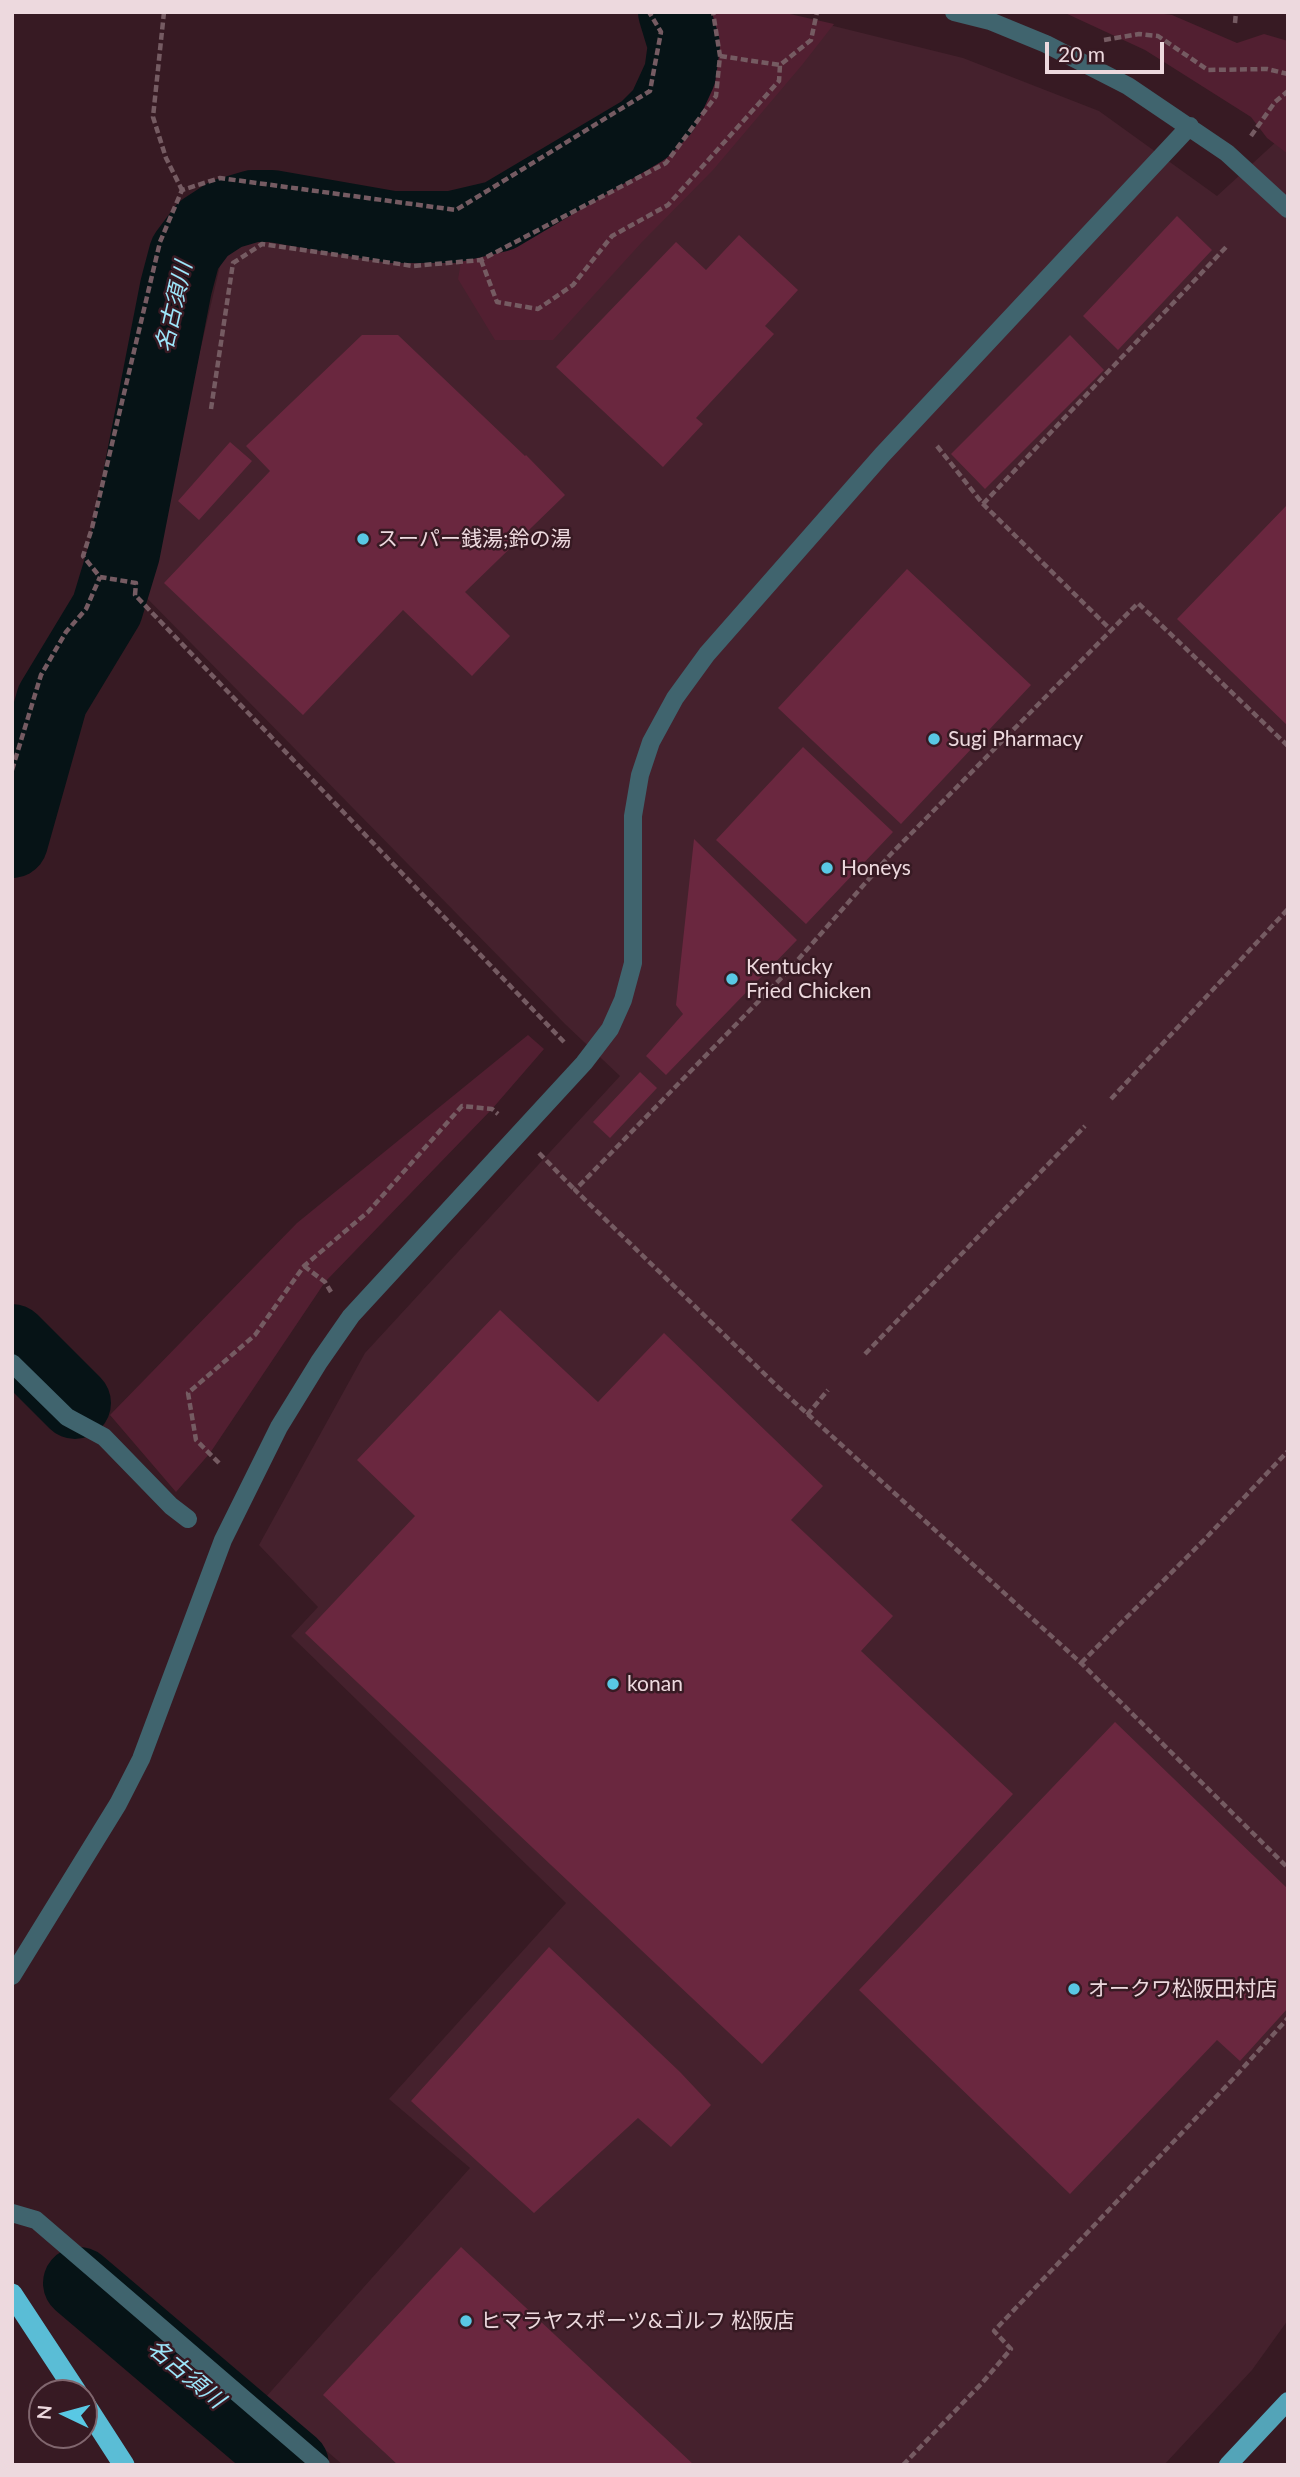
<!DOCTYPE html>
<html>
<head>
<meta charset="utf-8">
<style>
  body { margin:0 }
  #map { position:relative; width:1300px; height:2477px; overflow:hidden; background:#371a23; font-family:Lato,sans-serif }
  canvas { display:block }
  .frame { position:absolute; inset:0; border:14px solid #edd9de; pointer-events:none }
  .north { position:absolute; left:28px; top:2379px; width:70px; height:70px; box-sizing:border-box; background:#371a23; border:2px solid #80666e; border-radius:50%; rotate:275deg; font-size:19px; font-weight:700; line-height:28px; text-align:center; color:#edd9de }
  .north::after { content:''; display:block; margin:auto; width:24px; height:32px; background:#59c8e4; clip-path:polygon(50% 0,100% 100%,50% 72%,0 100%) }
  .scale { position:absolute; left:1045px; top:42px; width:119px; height:32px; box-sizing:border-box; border:4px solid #edd9de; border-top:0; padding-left:9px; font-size:21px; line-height:24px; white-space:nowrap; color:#edd9de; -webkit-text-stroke:5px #371a23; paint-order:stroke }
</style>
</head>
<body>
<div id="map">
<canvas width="1300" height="2477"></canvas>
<div class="frame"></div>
<div class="north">N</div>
<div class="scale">20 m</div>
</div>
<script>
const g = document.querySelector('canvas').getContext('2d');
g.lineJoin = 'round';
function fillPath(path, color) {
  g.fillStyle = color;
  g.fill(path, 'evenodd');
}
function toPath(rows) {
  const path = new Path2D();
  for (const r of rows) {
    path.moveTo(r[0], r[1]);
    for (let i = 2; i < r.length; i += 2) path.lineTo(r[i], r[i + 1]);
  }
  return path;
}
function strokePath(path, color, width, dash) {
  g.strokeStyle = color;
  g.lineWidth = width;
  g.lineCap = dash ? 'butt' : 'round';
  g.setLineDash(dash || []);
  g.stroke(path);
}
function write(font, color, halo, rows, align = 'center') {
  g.font = font + ' Lato,"Noto Sans JP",sans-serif';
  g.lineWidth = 5;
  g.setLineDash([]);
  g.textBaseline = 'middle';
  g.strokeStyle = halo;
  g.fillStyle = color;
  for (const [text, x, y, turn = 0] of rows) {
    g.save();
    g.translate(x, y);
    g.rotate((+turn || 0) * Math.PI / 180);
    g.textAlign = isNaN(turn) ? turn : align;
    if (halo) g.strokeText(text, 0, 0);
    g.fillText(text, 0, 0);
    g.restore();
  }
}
const built = toPath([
  [704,12,777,12,963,58,1099,111,1217,196,1288,131,1288,2320,1252,2370,1164,2465,343,2465,265,2398,470,2168,389,2099,566,1903,291,1636,318,1607,259,1545,365,1353,620,1076,565,1024,137,588,193,381,223,253,247,231,465,247,659,154,703,90]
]);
const green = toPath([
  [698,12,781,12,834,24,802,65,713,170,642,242,553,340,495,340,458,279,464,245,648,161,703,94,708,48],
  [1063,12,1149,12,1172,15,1237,43,1264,34,1288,41,1288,154,1267,138,1251,117,1145,50],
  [528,1035,544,1049,492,1109,325,1282,210,1453,176,1492,110,1415,297,1223]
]);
const river = toPath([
  [12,842,52,700,107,609,124,553,176,287,185,253,203,229,226,214,253,206,272,206,392,227,452,227,499,216,644,130,663,111,680,74,684,45,674,12],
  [12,1340,75,1403],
  [79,2283,293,2465]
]);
const building = toPath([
  [1177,216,1212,250,1118,350,1083,316],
  [739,235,798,290,765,326,774,334,696,418,703,424,663,467,556,367,676,242,706,270],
  [362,335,398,335,525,456,526,455,565,495,465,592,510,636,472,676,403,610,303,715,164,583,270,471,246,446],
  [1070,335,1104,370,985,489,951,454],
  [230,442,252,461,199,520,178,501],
  [1288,504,1288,726,1177,619],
  [907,569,1031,685,901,824,778,708],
  [803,747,893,832,806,924,716,840],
  [694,839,797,940,666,1075,646,1056,683,1014,676,1005],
  [640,1072,657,1088,610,1138,593,1122],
  [500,1310,598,1402,664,1333,823,1486,791,1520,893,1616,861,1651,1013,1794,762,2064,305,1633,415,1516,357,1460],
  [1115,1722,1288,1889,1288,2008,1240,2061,1217,2040,1070,2194,859,1990],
  [549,1947,680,2072,711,2105,671,2147,638,2118,534,2213,411,2101],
  [461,2247,694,2465,398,2465,323,2395]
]);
const path = toPath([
  [164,12,153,117,166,158,182,190],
  [1235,23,1236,12],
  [1104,40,1139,34,1158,36,1208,70,1267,69,1288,74],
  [720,56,780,65,811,40,817,12],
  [1251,136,1275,102,1288,91],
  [481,260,497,302,538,309,573,285,612,236,668,205,779,81,780,65],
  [211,409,233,263,262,244,413,266,481,260,666,163,716,96,720,56,713,12],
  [937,446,983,504,1111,630],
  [983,504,1228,245],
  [1288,746,1138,603,890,855,789,970,575,1190,779,1388,1081,1663,1288,1868],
  [12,770,41,675,66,632,86,609,100,577],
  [564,1042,135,595,136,583,100,577,83,556,92,528,160,242,182,190,220,178,456,210,650,91,661,32,649,12],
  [1111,1099,1288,909],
  [539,1153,575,1190],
  [304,1266,325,1282,331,1292],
  [865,1354,1085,1126],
  [807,1415,828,1390],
  [219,1463,196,1440,188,1393,255,1335,304,1266,368,1212,462,1106,492,1109,498,1114],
  [1081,1663,1204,1540,1288,1451],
  [903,2465,982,2383,1011,2349,994,2331,1233,2079,1288,2018]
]);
const minor = toPath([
  [954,12,990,21,1046,44,1128,86,1227,153,1288,209],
  [12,1363,67,1417,104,1437,171,1506,188,1519],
  [12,1976,118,1804,141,1759,223,1540,279,1427,319,1362,351,1316,584,1063,610,1029,623,1000,633,963,633,816,640,775,651,742,675,698,707,654,882,455,1190,126],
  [12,2213,36,2220,321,2465]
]);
const major = toPath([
  [1228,2465,1288,2401]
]);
const highway = toPath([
  [12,2294,77,2393],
  [84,2403,124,2465]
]);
const markers = [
  [363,539,7,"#59c8e4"],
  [934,739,7,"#59c8e4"],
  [827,868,7,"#59c8e4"],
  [732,979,7,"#59c8e4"],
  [613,1684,7,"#59c8e4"],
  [1074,1989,7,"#59c8e4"],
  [466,2321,7,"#59c8e4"]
];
const poiNames = [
  ["スーパー銭湯;鈴の湯",377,539],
  ["Sugi Pharmacy",948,739],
  ["Honeys",841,868],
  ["Kentucky",746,967],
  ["Fried Chicken",746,991],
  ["konan",627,1684],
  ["オークワ松阪田村店",1088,1989],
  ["ヒマラヤスポーツ&ゴルフ 松阪店",480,2321]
];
const waterNames = [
  ["名古須川",174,307,-77],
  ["名古須川",186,2374,40]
];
fillPath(built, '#45212d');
fillPath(green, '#521f31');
strokePath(river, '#061316', 72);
fillPath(building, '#6a273f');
strokePath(path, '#755b62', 4.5, [7, 3.5]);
strokePath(minor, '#40646e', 18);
strokePath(major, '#53a4b8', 18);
strokePath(highway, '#5abdd6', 21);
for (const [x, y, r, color] of markers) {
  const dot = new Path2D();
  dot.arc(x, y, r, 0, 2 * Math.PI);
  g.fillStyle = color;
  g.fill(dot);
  strokePath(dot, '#371a23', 2.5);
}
write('21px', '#edd9de', '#371a23', poiNames, 'left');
write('italic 23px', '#9de6fa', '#371a23', waterNames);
</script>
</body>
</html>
